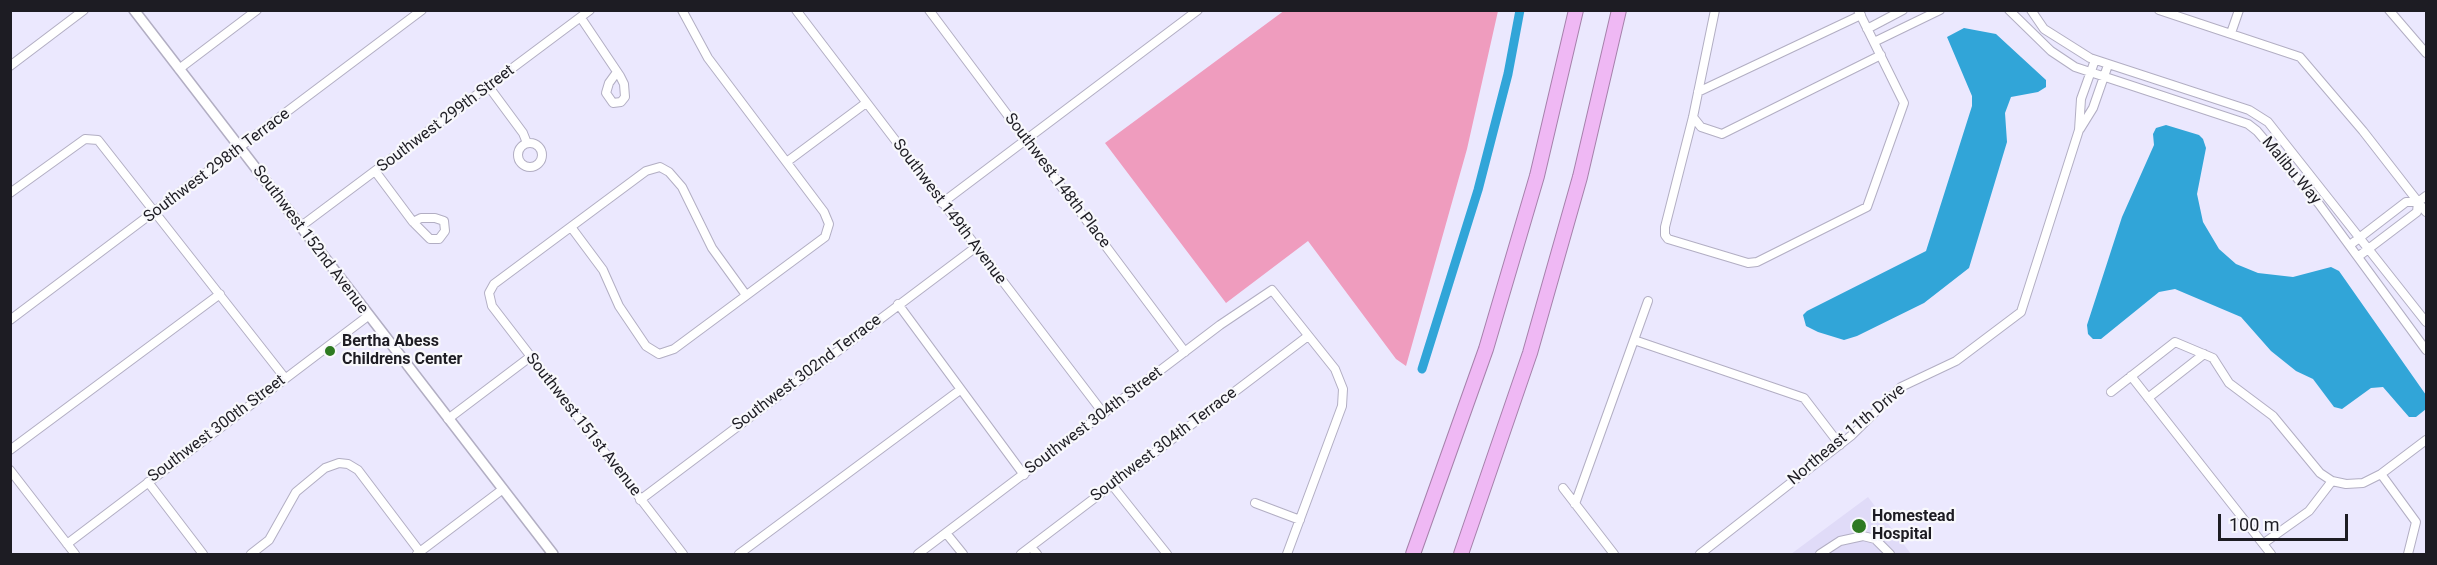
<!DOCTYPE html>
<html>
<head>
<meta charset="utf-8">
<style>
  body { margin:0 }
  #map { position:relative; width:2437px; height:565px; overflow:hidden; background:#ebe8fe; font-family:Roboto,sans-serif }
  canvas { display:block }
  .frame { position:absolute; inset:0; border:12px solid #1d1c23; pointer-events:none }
  .scale { position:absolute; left:2218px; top:514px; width:130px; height:27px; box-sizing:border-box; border:3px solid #1d1c23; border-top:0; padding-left:8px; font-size:18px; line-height:21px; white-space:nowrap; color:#1d1c23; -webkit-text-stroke:4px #f8f8fc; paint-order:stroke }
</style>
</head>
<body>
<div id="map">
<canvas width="2437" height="565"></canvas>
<div class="frame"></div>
<div class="scale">100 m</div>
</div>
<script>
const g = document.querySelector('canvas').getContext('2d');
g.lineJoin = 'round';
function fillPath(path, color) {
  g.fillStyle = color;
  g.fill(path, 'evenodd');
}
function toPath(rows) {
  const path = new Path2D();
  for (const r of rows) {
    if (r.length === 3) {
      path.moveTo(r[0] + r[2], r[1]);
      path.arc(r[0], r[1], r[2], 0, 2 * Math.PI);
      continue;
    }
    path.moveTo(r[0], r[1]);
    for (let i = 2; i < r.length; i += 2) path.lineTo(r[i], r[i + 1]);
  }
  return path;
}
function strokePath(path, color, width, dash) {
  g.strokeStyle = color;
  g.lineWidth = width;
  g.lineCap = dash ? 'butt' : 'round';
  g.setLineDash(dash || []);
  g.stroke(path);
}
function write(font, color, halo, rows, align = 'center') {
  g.font = font + ' Roboto,sans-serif';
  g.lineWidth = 4.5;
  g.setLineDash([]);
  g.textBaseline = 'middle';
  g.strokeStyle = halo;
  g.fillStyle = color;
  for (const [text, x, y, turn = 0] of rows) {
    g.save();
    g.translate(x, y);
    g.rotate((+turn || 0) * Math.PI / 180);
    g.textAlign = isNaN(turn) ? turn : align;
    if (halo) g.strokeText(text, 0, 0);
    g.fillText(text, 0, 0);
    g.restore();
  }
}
const built = toPath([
  [1868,497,1911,554,1791,554]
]);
const green = toPath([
  [1285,10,1498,11,1467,149,1406,366,1396,359,1308,241,1226,303,1105,143]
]);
const water = toPath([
  [1964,28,1996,34,2046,80,2046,87,2038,92,2011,97,2005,113,2007,142,1969,268,1924,303,1857,336,1844,340,1818,332,1806,326,1803,315,1807,311,1926,251,1972,106,1972,96,1947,37],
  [2166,125,2199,135,2203,139,2206,148,2197,194,2203,222,2219,249,2236,264,2258,273,2293,277,2331,267,2339,271,2426,395,2426,409,2416,417,2409,417,2383,387,2371,388,2342,409,2334,407,2313,379,2296,371,2271,351,2241,317,2175,289,2159,292,2101,339,2093,339,2088,334,2087,325,2122,217,2154,145,2153,134,2156,128]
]);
const canal = toPath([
  [1422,369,1478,190,1508,74,1520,10]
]);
const minor = toPath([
  [796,10,1104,414],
  [929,10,1185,352],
  [1715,10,1693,117,1665,227,1665,235,1668,239,1748,263,1757,262,1867,207,1904,103,1858,10],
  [2009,10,2051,51,2075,67,2248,124,2257,131,2319,204,2426,350],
  [2031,10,2044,29,2090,58,2249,110,2268,122,2426,322],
  [2159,10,2300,57,2363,131,2426,212],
  [2389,10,2426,53],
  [581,18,620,76,624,84,625,97,621,102,613,103,606,93,609,83,617,72],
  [1867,29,1903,10],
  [2231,33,2239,10],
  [1874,42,1940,10],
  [10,66,84,10],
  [179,69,257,10],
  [489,87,523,133,527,143],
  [1698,92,1861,15],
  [1693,117,1701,127,1722,134,1881,55],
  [2080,129,2093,108,2108,65],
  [530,155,12],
  [788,161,866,103],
  [375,171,413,222,430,239,439,239,445,231,444,221,435,218,421,218,413,222],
  [10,193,85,139,98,140,285,378],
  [942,203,1198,10],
  [300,227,590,10],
  [571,227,603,270,619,306,646,346,659,354,674,349,825,237,829,224,824,212,708,58,682,10],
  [2350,245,2406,202,2418,202,2426,196],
  [2359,256,2417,212,2418,202],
  [898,304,1024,475],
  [10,320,422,10],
  [1634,340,1804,398,1840,445],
  [2131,376,2271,554],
  [2111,392,2175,342,2213,358,2229,383,2273,416,2320,473,2332,481,2346,484,2363,483,2381,474,2426,440],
  [2148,398,2204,354],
  [448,419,530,357],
  [10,450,220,294],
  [10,470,75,554],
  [2381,474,2416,522,2408,554],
  [148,482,203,554],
  [1112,485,1167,554],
  [1563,488,1614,554],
  [640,500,976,247],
  [1255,503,1300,520],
  [1575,504,1648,301],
  [946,533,963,554],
  [2264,543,2309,511,2332,481],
  [67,544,368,316],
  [1031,547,1037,554],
  [251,554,269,540,296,492,325,468,339,463,348,464,358,470,420,552],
  [417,554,503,489],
  [683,554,492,306,489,293,494,284,646,171,660,167,669,172,682,187,712,248,746,295],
  [739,554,960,390],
  [918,554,1220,325,1272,290,1335,369,1343,389,1342,406,1287,554],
  [1021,554,1308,336],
  [1700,554,1852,435,1901,387,1956,361,2021,312,2079,130,2081,99,2095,60],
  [1820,554,1840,541,1863,536,1875,539,1890,554]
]);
const tertiary = toPath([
  [134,10,553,554]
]);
const motorway = toPath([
  [1413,554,1486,349,1537,176,1576,10],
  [1461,554,1530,353,1580,177,1619,10]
]);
const markers = [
  [330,351,6,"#2e7a21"],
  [1859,526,8,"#2e7a21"]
];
const streetNames = [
  ["Southwest 299th Street",446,119,-37],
  ["Southwest 298th Terrace",217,166,-37],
  ["Malibu Way",2291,171,50],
  ["Southwest 148th Place",1057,181,53],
  ["Southwest 149th Avenue",949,212,53],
  ["Southwest 152nd Avenue",310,240,53],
  ["Southwest 302nd Terrace",807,373,-37],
  ["Southwest 304th Street",1094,421,-37],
  ["Southwest 151st Avenue",583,425,52],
  ["Southwest 300th Street",217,429,-37],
  ["Northeast 11th Drive",1847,435,-40],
  ["Southwest 304th Terrace",1164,445,-37]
];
const poiNames = [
  ["Bertha Abess",342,342],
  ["Childrens Center",342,360],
  ["Homestead",1872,517],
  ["Hospital",1872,535]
];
fillPath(built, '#e0dbf8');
fillPath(green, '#ef9cbe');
fillPath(water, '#31a5d8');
strokePath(canal, '#31a5d8', 9);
strokePath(minor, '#b2aec3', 10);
strokePath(tertiary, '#b2aec3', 12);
strokePath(motorway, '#a681ab', 16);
strokePath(minor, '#fff', 8);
strokePath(tertiary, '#fff', 9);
strokePath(motorway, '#efb8f4', 14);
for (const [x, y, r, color] of markers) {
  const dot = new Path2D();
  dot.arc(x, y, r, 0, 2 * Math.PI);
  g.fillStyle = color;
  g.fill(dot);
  strokePath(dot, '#f8f8fc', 2);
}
write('16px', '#1d1c23', '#f8f8fc', streetNames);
write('bold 16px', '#1d1c23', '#f8f8fc', poiNames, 'left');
</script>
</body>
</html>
